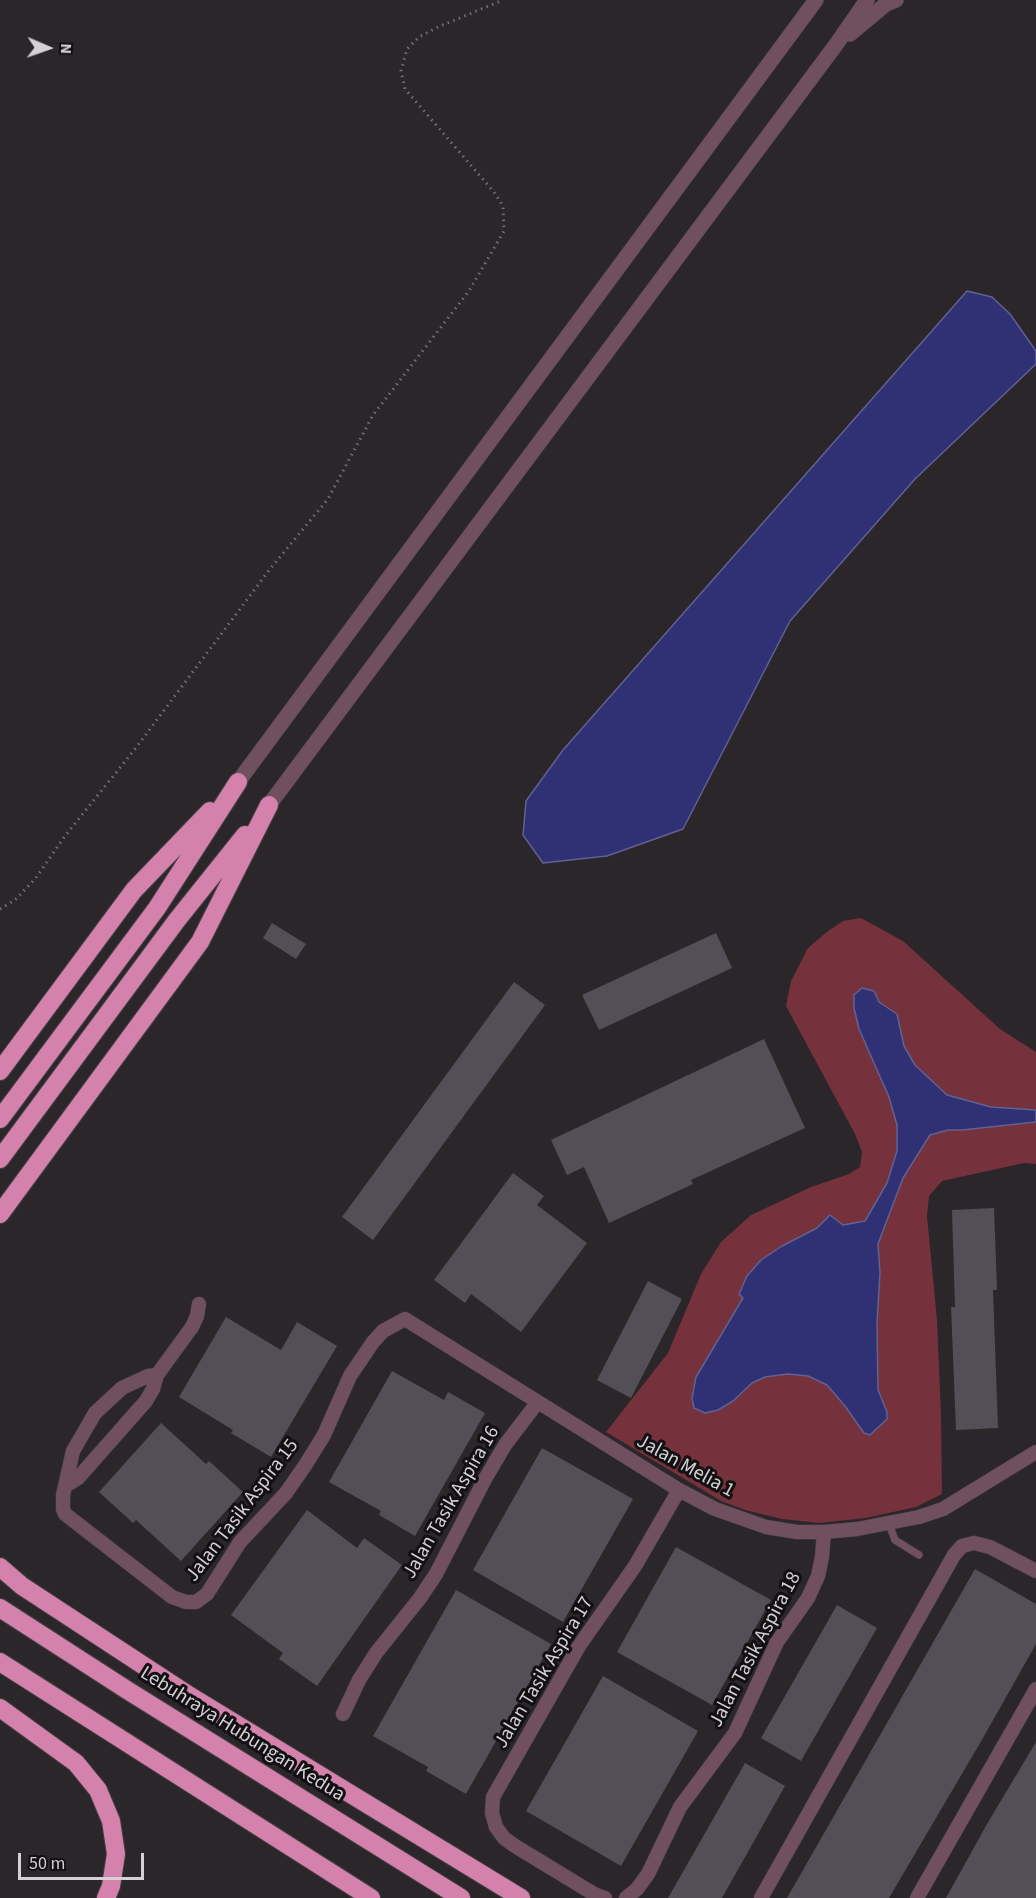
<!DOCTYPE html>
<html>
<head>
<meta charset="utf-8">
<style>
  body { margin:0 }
  #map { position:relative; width:1036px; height:1898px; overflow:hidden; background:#2a262a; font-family:"Source Sans 3",sans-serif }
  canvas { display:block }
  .north { position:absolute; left:18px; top:18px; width:60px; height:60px; -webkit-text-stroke:4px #121012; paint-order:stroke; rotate:92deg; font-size:16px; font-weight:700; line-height:24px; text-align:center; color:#d3d1d4 }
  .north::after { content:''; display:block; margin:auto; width:21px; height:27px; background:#d3d1d4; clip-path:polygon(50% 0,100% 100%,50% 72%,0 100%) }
  .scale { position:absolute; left:18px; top:1853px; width:126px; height:27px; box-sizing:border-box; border:3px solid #d3d1d4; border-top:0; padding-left:8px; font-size:18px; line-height:21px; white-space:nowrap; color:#d3d1d4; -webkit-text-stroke:4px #121012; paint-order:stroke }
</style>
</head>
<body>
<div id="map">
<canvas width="1036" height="1898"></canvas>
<div class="north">N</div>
<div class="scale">50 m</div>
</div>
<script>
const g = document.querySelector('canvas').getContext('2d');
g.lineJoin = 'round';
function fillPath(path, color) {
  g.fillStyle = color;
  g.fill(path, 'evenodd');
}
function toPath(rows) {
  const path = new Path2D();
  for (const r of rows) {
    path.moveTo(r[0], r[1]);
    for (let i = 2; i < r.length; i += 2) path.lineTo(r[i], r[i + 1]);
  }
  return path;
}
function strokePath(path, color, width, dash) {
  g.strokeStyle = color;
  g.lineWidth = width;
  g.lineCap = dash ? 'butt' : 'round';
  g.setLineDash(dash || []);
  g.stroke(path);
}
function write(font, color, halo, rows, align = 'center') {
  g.font = font + ' "Source Sans 3",sans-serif';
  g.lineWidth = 6;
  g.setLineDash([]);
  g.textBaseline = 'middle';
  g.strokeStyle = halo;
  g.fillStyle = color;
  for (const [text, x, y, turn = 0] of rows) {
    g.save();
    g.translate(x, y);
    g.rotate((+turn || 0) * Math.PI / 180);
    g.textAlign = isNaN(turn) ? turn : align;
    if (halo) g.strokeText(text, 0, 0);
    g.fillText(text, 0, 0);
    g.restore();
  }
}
const green = toPath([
  [861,918,903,941,1000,1029,1036,1052,1036,1164,1024,1163,942,1181,929,1196,927,1216,937,1320,941,1413,942,1494,916,1507,866,1518,819,1523,782,1519,745,1510,721,1501,606,1432,668,1353,701,1274,721,1242,751,1215,811,1187,849,1174,860,1167,862,1152,855,1134,786,1006,791,981,808,948,828,931,843,921]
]);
const water = toPath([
  [967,291,992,297,1010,314,1036,351,1036,364,915,479,790,621,683,829,607,856,543,863,523,835,526,801,563,750,967,291],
  [862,988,874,991,879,1002,897,1014,904,1046,915,1065,947,1095,991,1107,1036,1110,1036,1122,962,1130,948,1130,930,1135,903,1178,878,1244,880,1273,877,1323,878,1390,887,1412,887,1419,870,1435,864,1433,845,1406,827,1385,808,1376,788,1374,765,1377,752,1383,733,1401,718,1410,705,1413,694,1408,692,1398,696,1377,743,1298,739,1294,747,1276,761,1260,782,1246,817,1228,830,1215,843,1225,865,1221,887,1183,897,1151,897,1125,889,1097,859,1029,854,1008,854,995,862,988]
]);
const building = toPath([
  [272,923,306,944,296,959,263,938],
  [716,933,732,968,599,1030,582,995],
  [514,982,545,1005,373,1240,342,1217],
  [764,1039,805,1128,691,1180,693,1184,609,1223,584,1167,567,1175,551,1140],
  [513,1173,544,1196,537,1205,587,1243,521,1332,471,1294,465,1303,434,1280],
  [994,1208,997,1290,993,1290,998,1428,956,1430,951,1307,955,1307,952,1210],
  [648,1281,682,1299,631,1398,597,1380],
  [226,1317,281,1350,297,1322,337,1346,271,1457,231,1433,233,1430,179,1397],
  [392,1371,444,1400,448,1392,485,1413,415,1536,379,1515,381,1511,329,1482],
  [161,1423,206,1464,209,1461,243,1492,181,1561,136,1520,133,1523,99,1492],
  [542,1448,633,1499,563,1622,473,1570],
  [307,1510,357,1548,364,1538,402,1565,317,1686,279,1659,283,1653,231,1615],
  [676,1547,771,1600,712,1705,617,1652],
  [975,1569,1036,1604,1036,1644,983,1738,889,1898,787,1898],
  [456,1590,551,1644,466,1794,426,1771,428,1767,373,1736],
  [837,1605,877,1628,801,1761,761,1738],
  [603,1676,698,1731,621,1866,526,1811],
  [1036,1742,1036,1898,946,1898,987,1824],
  [745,1763,785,1786,722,1898,668,1898]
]);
const path = toPath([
  [0,909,15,900,35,879,65,836,135,749,270,569,328,499,373,415,469,291,504,231,503,206,494,192,405,89,401,71,407,49,419,37,438,27,503,0]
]);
const service = toPath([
  [889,1524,895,1540,919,1555]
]);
const minor = toPath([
  [157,1375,192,1327,197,1316,199,1304],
  [65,1486,78,1478,146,1401,153,1389,157,1375,148,1376,122,1388,95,1413,73,1451,63,1495,63,1509,65,1514,172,1597,186,1602,196,1602,207,1594,240,1542,286,1493,306,1464,324,1435,350,1376,373,1342,383,1331,405,1319,679,1490,715,1509,766,1527,797,1532,824,1532,857,1529,919,1517,943,1509,1036,1452],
  [343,1714,359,1680,376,1653,420,1598,436,1574,485,1479,505,1445,537,1403],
  [605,1898,594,1894,515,1846,504,1838,496,1827,492,1813,493,1797,579,1646,635,1566,679,1490],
  [626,1898,637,1889,648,1874,680,1807,735,1733,777,1642,808,1598,818,1576,822,1557,824,1532],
  [761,1898,954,1555,962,1546,974,1543,990,1547,1036,1571],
  [917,1898,1036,1689]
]);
const tertiary = toPath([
  [850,34,886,4,896,0],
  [238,782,816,0],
  [269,805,835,46,867,0]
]);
const motorway = toPath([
  [0,1071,134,890,210,811],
  [0,1119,157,908,238,782],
  [0,1159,177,920,245,835],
  [0,1214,200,942,269,805],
  [0,1567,22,1586,190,1696,521,1898],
  [0,1608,127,1690,461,1898],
  [0,1662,371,1898],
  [0,1708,76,1763,98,1790,111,1821,116,1854,111,1886,106,1898]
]);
const streetNames = [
  ["Jalan Melia 1",685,1467,29],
  ["Jalan Tasik Aspira 16",452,1503,-60],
  ["Jalan Tasik Aspira 15",243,1511,-53],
  ["Jalan Tasik Aspira 18",756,1650,-62],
  ["Jalan Tasik Aspira 17",545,1673,-59],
  ["Lebuhraya Hubungan Kedua",242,1735,32]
];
fillPath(green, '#75313c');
fillPath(water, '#303175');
strokePath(water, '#616192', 1.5);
fillPath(building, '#525056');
strokePath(service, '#454145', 8);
strokePath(minor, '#454145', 15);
strokePath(tertiary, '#454145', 16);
strokePath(motorway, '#454145', 20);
strokePath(path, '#737074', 3, [1.5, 4.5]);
strokePath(service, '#704f5f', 7);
strokePath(minor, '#704f5f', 14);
strokePath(tertiary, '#704f5f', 15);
strokePath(motorway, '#d482ac', 18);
write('20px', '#d3d1d4', '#121012', streetNames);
</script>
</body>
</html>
